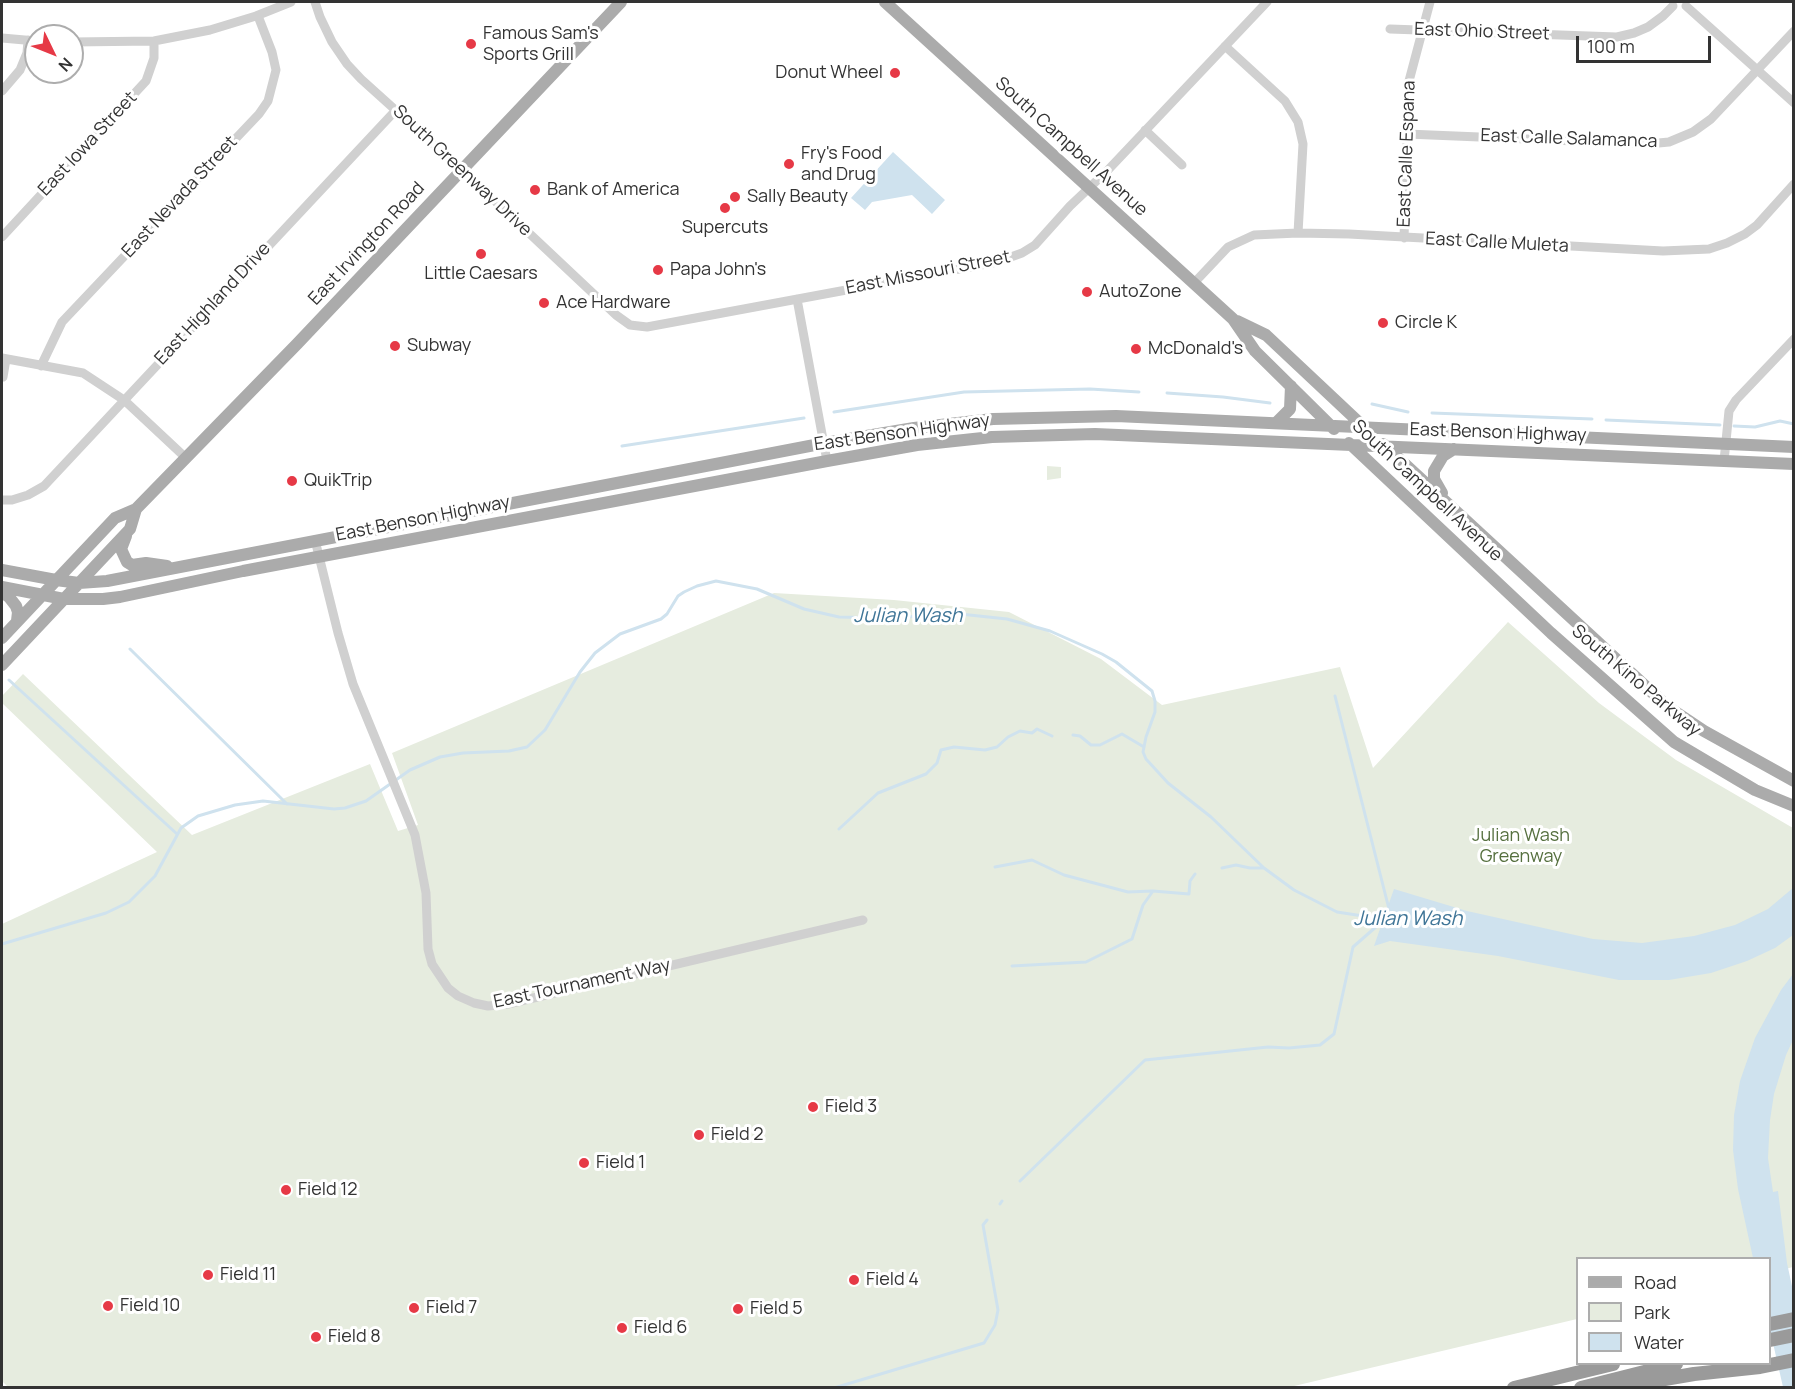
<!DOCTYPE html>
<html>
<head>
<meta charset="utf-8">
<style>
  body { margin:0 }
  #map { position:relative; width:1795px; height:1389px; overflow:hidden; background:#fff; font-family:Manrope,sans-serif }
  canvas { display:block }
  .frame { position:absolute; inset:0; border:3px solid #333; pointer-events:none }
  .legend { position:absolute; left:1576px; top:1257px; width:195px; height:108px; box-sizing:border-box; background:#fff; border:2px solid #adadad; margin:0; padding:8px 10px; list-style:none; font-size:18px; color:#333 }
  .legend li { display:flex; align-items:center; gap:12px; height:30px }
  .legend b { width:30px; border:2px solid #adadad }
  .north { position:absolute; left:24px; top:24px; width:60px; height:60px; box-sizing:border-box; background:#fff; border:2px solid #adadad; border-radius:50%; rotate:133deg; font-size:16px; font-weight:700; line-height:24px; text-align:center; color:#333 }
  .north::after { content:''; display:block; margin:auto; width:21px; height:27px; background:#e63946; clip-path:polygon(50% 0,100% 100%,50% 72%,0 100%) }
  .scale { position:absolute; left:1576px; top:36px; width:135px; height:27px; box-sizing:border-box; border:3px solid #333; border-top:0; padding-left:8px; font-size:18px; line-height:21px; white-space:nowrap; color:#333; -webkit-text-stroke:4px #fff; paint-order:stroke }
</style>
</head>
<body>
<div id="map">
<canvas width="1795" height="1389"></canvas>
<div class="frame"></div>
<ul class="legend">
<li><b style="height:8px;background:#ababab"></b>Road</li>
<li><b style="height:16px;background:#e6ecdf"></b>Park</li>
<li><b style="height:16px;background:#cfe2ee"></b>Water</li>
</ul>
<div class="north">N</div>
<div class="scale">100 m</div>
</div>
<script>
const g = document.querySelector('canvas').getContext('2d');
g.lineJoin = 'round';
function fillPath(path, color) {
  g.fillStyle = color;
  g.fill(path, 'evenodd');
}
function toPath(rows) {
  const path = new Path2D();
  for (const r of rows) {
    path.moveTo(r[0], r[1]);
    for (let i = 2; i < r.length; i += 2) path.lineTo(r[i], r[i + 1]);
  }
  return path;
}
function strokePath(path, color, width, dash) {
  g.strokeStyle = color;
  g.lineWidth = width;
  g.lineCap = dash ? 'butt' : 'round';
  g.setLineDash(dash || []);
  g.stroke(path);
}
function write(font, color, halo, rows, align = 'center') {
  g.font = font + ' Manrope,sans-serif';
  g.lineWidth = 6;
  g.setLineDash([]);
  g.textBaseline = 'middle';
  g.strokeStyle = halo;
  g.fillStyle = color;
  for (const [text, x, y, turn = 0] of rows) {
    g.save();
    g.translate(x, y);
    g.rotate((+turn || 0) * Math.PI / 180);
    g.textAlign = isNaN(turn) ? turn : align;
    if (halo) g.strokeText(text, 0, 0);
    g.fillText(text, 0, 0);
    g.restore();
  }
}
const green = toPath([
  [1047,466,1061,467,1061,478,1047,480],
  [774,593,894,600,1009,612,1101,659,1162,705,1340,667,1373,768,1508,622,1599,703,1676,760,1793,828,1793,1267,1770,1273,1770,1258,1578,1258,1577,1319,1290,1387,8,1387,2,1381,2,924,157,852,2,703,2,696,23,674,192,835,370,764,398,831,418,825,392,753]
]);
const water = toPath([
  [893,152,945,200,932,214,912,195,872,202,865,210,851,198],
  [1793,888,1793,935,1775,948,1747,961,1711,973,1669,980,1619,980,1498,956,1390,941,1374,946,1394,889,1467,911,1593,939,1642,943,1694,936,1735,925,1768,909],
  [1793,974,1793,1040,1786,1055,1774,1094,1770,1120,1768,1158,1773,1192,1778,1191,1787,1263,1793,1291,1793,1387,1783,1387,1770,1330,1770,1258,1753,1258,1738,1189,1733,1150,1734,1115,1740,1081,1755,1038,1781,990]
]);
const stream = toPath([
  [1167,393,1223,397,1270,403],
  [1372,404,1408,412],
  [834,412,964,392,1090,389,1139,392],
  [1432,413,1592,419],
  [1606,420,1720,425],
  [1734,426,1755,427,1780,421,1794,424],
  [622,446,804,418],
  [130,649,287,804],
  [9,680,177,834],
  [1335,696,1389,909],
  [1073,735,1080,736,1091,745,1100,745,1122,734,1144,747],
  [839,829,878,793,926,774,937,763,941,750,954,747,985,750,997,747,1008,737,1020,731,1032,733,1037,729,1052,736],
  [995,867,1032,860,1064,875,1128,892,1152,891],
  [1222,868,1236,865,1250,868,1264,868],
  [2,944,106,913,129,902,155,876,181,828,198,816,235,805,263,801,334,809,345,808,366,801,410,770,440,757,463,753,509,751,527,747,545,730,580,672,595,653,620,634,661,619,667,614,678,596,684,592,697,586,716,581,757,589,804,609,839,617,884,618,960,614,1007,619,1050,631,1102,654,1116,662,1152,691,1155,701,1155,712,1146,737,1143,752,1146,759,1168,783,1211,817,1264,868,1294,890,1337,912,1363,916,1387,917],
  [1012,966,1086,962,1132,939,1143,905,1153,891,1189,894,1190,881,1195,874],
  [1020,1181,1145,1060,1268,1047,1289,1048,1320,1045,1334,1034,1353,947,1385,919],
  [1000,1204,1002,1201],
  [834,1388,984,1343,995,1325,998,1310,983,1225,987,1220]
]);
const minor = toPath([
  [315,2,320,17,332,42,347,64,361,79,462,170,616,315,630,325,647,327,997,262,1022,253,1035,245,1070,206,1107,171,1267,2],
  [1686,6,1794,103],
  [1390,29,1617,37,1634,33,1648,27,1663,16,1673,6],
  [2,38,36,41],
  [72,42,154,41,210,30,256,16,291,2],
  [1225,46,1285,101,1298,122,1303,144,1298,233],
  [2,91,20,70,27,53,28,40],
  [1145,130,1182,165],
  [1407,134,1648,144,1669,142,1693,132,1711,119,1794,31],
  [2,237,146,81,154,58,154,41],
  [1404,238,1409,81,1430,2],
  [1194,283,1228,247,1254,235,1298,233,1349,234,1663,251,1709,249,1727,243,1745,234,1757,225,1794,184],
  [797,299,827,461],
  [2,358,83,373,124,400,186,458],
  [41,366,62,322,259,114,268,101,276,70,272,52,258,16],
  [3,377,6,359],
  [1724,461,1729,411,1736,400,1794,339],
  [2,500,12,500,28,495,44,486,396,110],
  [315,540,338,633,353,684,415,835,426,893,428,949,432,964,448,988,458,996,474,1003,488,1006,508,1004,863,920]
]);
const major = toPath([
  [885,2,1233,319,1255,351,1334,429],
  [1237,321,1266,335,1365,428],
  [1276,423,1290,409,1291,386],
  [1349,443,1551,633,1674,742,1755,790,1794,806],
  [1383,444,1668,707,1704,731,1794,781],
  [1442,493,1434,479,1434,471,1443,456,1454,449],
  [126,536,121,549,127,562,132,565,146,563,167,566],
  [2,570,56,580,79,583,107,581,825,443,914,428,993,419,1116,416,1794,447],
  [2,587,64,599,103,599,120,597,243,571,827,461,917,445,992,437,1095,434,1794,464],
  [2,592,9,597,16,606,18,612,17,621],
  [2,638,115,518,136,509,297,344,621,2],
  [2,665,130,529,136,509]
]);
const highway = toPath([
  [1770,1324,1794,1319],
  [1770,1340,1794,1335],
  [1514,1388,1613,1364],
  [1581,1388,1676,1364],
  [1613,1388,1694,1374,1760,1367,1794,1360]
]);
const markers = [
  [471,44,6,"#e63946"],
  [895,73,6,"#e63946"],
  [789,164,6,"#e63946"],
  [535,190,6,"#e63946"],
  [735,197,6,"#e63946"],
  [725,208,6,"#e63946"],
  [481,254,6,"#e63946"],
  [658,270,6,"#e63946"],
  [1087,292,6,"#e63946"],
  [544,303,6,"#e63946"],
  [1383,323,6,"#e63946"],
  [395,346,6,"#e63946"],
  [1136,349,6,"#e63946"],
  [292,481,6,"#e63946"],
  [813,1107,6,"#e63946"],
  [699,1135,6,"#e63946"],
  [584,1163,6,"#e63946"],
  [286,1190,6,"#e63946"],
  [208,1275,6,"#e63946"],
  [854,1280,6,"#e63946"],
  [108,1306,6,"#e63946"],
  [414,1308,6,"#e63946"],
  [738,1309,6,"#e63946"],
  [622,1328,6,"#e63946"],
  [316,1337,6,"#e63946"]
];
const streetNames = [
  ["East Ohio Street",1482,32,2],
  ["East Calle Salamanca",1569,139,2],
  ["East Iowa Street",88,144,-47],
  ["South Campbell Avenue",1071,147,42],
  ["East Calle Espana",1407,154,-88],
  ["South Greenway Drive",462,171,43],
  ["East Nevada Street",180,197,-47],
  ["East Calle Muleta",1497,243,3],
  ["East Irvington Road",367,244,-47],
  ["East Missouri Street",928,273,-11],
  ["East Highland Drive",213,304,-47],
  ["East Benson Highway",902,433,-8],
  ["East Benson Highway",1498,433,2],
  ["South Campbell Avenue",1427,491,43],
  ["East Benson Highway",423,519,-11],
  ["South Kino Parkway",1636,681,40],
  ["East Tournament Way",582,984,-12]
];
const poiNames = [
  ["Famous Sam's",483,34],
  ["Sports Grill",483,55],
  ["Donut Wheel",883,73,"right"],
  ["Fry's Food",801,154],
  ["and Drug",801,175],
  ["Bank of America",547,190],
  ["Sally Beauty",747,197],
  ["Supercuts",725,228,"center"],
  ["Papa John's",670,270],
  ["Little Caesars",481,274,"center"],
  ["AutoZone",1099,292],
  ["Ace Hardware",556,303],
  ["Circle K",1395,323],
  ["Subway",407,346],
  ["McDonald's",1148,349],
  ["QuikTrip",304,481],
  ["Field 3",825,1107],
  ["Field 2",711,1135],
  ["Field 1",596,1163],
  ["Field 12",298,1190],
  ["Field 11",220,1275],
  ["Field 4",866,1280],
  ["Field 10",120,1306],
  ["Field 7",426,1308],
  ["Field 5",750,1309],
  ["Field 6",634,1328],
  ["Field 8",328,1337]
];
const parkNames = [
  ["Julian Wash",1521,836],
  ["Greenway",1521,857]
];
const waterNames = [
  ["Julian Wash",908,616],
  ["Julian Wash",1408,919]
];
fillPath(green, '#e6ecdf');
fillPath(water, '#cfe2ee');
strokePath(stream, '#cfe2ee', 3);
strokePath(minor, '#d0d0d0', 9);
strokePath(major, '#ababab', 12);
strokePath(highway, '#9a9a9a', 14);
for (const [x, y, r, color] of markers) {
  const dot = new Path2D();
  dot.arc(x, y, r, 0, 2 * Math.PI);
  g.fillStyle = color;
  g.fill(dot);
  strokePath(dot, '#fff', 2);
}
write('18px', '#333', '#fff', streetNames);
write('18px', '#333', '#fff', poiNames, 'left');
write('18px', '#56703f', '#fff', parkNames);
write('italic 20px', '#3f7597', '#fff', waterNames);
</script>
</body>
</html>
